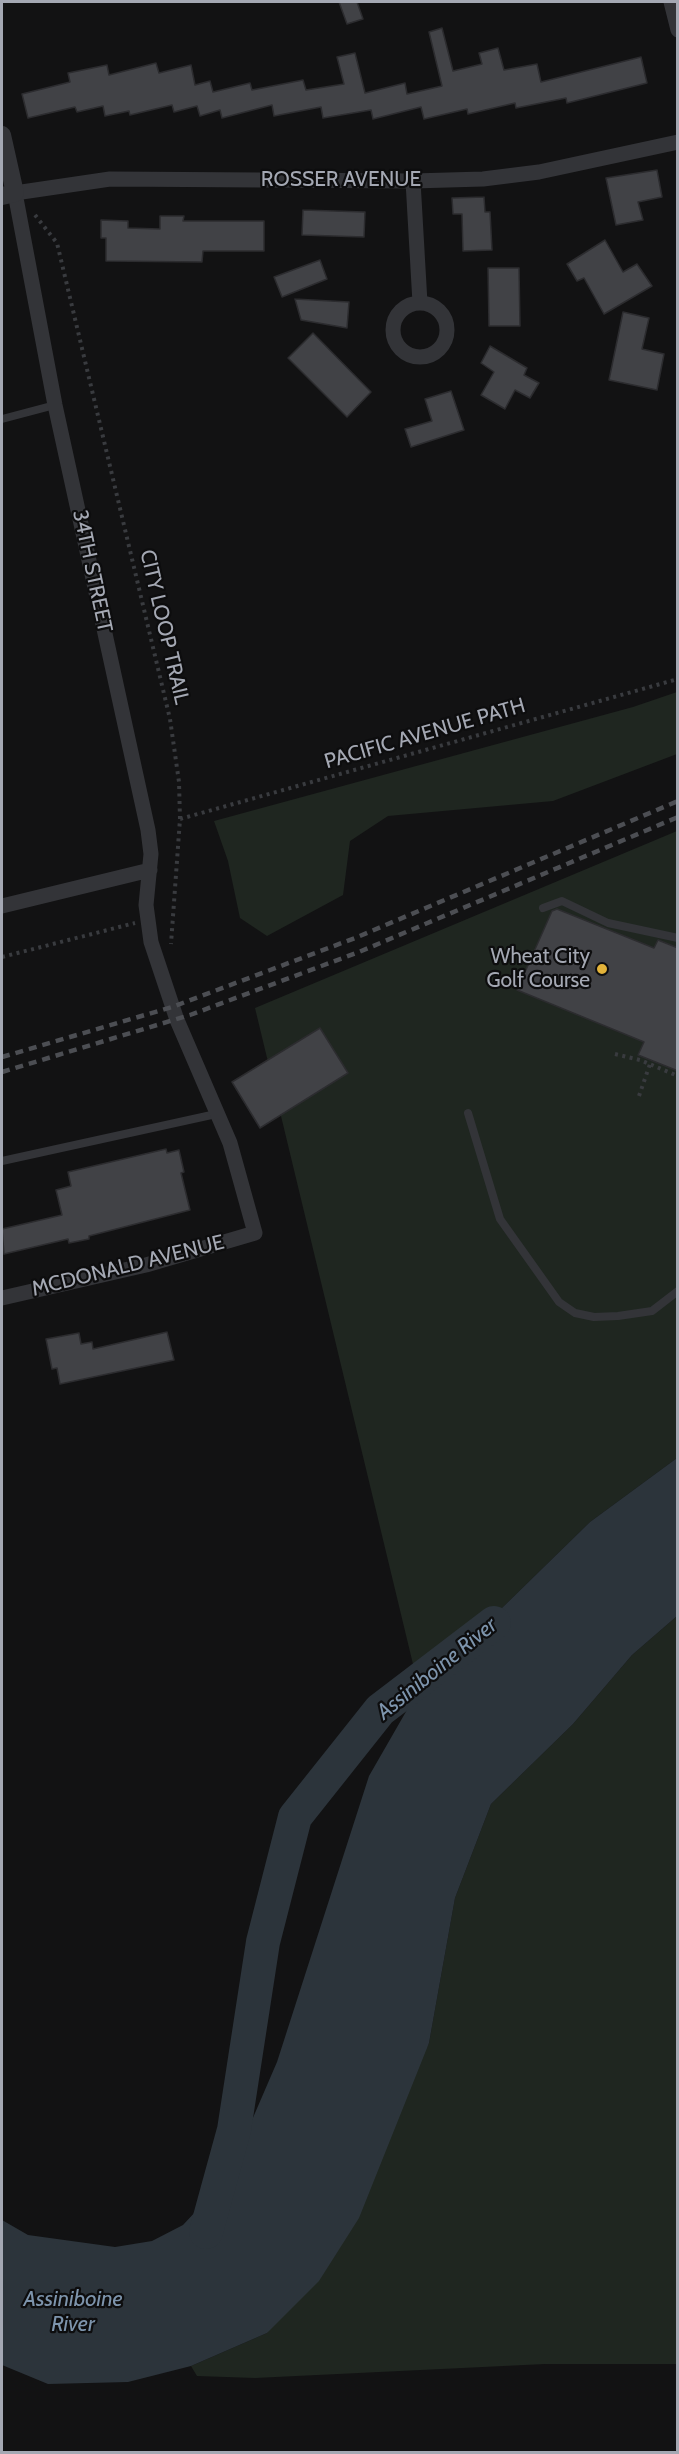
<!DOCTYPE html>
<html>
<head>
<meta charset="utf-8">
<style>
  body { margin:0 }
  #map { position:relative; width:679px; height:2454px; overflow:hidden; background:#121213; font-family:Cabin,sans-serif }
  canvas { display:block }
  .frame { position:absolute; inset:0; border:3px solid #a4a8b3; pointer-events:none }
</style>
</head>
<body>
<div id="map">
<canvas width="679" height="2454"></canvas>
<div class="frame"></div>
</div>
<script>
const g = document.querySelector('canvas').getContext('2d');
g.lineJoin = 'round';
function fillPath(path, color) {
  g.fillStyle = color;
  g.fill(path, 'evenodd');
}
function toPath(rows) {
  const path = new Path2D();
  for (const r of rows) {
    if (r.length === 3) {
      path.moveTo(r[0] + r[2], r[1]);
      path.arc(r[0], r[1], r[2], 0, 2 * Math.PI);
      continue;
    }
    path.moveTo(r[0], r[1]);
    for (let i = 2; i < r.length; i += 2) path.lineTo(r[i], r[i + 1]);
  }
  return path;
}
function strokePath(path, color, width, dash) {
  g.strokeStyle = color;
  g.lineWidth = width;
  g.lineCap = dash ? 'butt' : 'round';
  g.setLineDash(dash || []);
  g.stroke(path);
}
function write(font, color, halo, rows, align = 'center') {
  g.font = font + ' Cabin,sans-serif';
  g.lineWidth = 4.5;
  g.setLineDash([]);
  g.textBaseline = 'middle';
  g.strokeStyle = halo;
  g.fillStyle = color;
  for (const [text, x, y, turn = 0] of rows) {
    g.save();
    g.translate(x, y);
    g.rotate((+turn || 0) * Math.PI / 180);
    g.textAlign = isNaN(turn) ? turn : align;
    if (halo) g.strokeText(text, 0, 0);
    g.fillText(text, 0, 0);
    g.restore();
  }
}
const green = toPath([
  [677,692,677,754,553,801,388,816,350,841,343,895,267,936,240,918,228,861,214,821,633,707],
  [677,831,677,1458,590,1522,419,1689,255,1008],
  [677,1616,677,2364,545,2364,255,2378,197,2376,191,2366,267,2333,429,2043,455,1898,491,1804,573,1724,632,1655]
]);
const water = toPath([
  [677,1458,677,1616,632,1655,573,1724,491,1804,455,1898,429,2043,359,2218,319,2281,267,2333,191,2366,128,2382,48,2384,2,2365,2,2220,28,2235,115,2247,152,2241,183,2225,227,2178,277,2062,369,1776,419,1689,590,1522]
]);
const river = toPath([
  [206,2232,234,2130,263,1942,295,1817,380,1710,494,1623]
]);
const building = toPath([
  [339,2,357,2,363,19,347,24,339,2],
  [442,28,453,71,482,64,479,53,498,48,504,70,537,64,541,82,641,57,647,83,567,103,566,98,516,108,515,103,468,114,467,109,424,119,421,107,373,119,371,110,323,118,321,107,274,116,272,105,222,118,220,110,200,116,197,106,174,112,172,105,130,115,129,111,105,116,103,106,77,112,75,107,28,118,22,94,70,82,68,73,107,65,109,75,156,63,159,73,191,65,195,85,210,81,213,92,250,83,252,90,303,80,306,90,344,84,337,57,355,53,365,93,405,83,407,94,442,86,429,32,442,28],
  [657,170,662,197,638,202,643,220,616,225,606,178,657,170],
  [484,197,485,212,490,212,492,250,463,251,462,214,453,214,452,198,484,197],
  [303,210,365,212,364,237,302,235,303,210],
  [160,216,184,216,183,221,264,221,264,251,203,251,202,262,106,261,106,238,101,238,101,220,128,221,128,228,160,229,160,216],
  [605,240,623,272,637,264,652,286,604,314,584,278,577,281,567,264,605,240],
  [320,260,327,279,282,297,274,277,320,260],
  [488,268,519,268,520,326,489,326,488,268],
  [295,299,349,302,347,328,301,320,295,299],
  [623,312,649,318,642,349,664,354,657,390,609,380,623,312],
  [313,333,371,392,347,417,288,358,313,333],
  [490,346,527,368,524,375,539,383,530,398,515,390,505,409,481,395,494,372,481,363,490,346],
  [451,391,464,430,411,447,405,429,432,421,425,399,451,391],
  [557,909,654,948,658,940,678,948,678,1071,638,1055,644,1042,517,990,552,911,557,909],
  [320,1028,348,1073,260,1128,232,1082,320,1028],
  [166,1149,167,1153,179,1150,184,1172,181,1173,190,1210,89,1236,89,1239,69,1243,68,1239,4,1254,2,1229,62,1215,56,1190,71,1186,68,1172,166,1149],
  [167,1332,174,1360,60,1384,57,1368,52,1369,46,1339,79,1333,81,1344,92,1342,93,1349,167,1332]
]);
const path = toPath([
  [35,215,57,243,170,719,179,782,180,819,171,944],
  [180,819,678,679],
  [2,957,135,923],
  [615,1054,640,1060,678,1076],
  [639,1096,650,1064]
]);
const service = toPath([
  [2,419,55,405],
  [543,908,562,901,608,923,678,938],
  [468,1113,500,1219,559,1302,575,1313,594,1317,618,1316,652,1311,678,1291],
  [2,1161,216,1114]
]);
const minor = toPath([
  [671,2,678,30],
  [413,181,420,303],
  [420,330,27],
  [2,906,150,870],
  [2,1298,146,1265,255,1233,230,1143,177,1020,151,942,146,905,151,854,148,830,55,405,15,193,110,179,413,181,483,179,539,172,678,142]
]);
const tertiary = toPath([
  [2,135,15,193,2,196]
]);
const rail = toPath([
  [2,1057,172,1007,355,938,678,801],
  [2,1072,190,1015,359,952,678,817]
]);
const markers = [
  [602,969,6,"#e3b33a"]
];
const streetNames = [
  ["ROSSER AVENUE",341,180],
  ["34TH STREET",92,571,78],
  ["CITY LOOP TRAIL",164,627,77],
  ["PACIFIC AVENUE PATH",425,734,-16],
  ["MCDONALD AVENUE",128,1266,-14]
];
const poiNames = [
  ["Wheat City",590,957],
  ["Golf Course",590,981]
];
const waterNames = [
  ["Assiniboine River",437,1669,-39],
  ["Assiniboine",73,2300],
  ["River",73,2325]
];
fillPath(green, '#1f2620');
fillPath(water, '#2c343b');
strokePath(river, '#2c343b', 34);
fillPath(building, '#414246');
strokePath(building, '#2c2c2f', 1.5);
strokePath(path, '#393b3f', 4, [3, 4.5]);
strokePath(service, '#333438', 8);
strokePath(minor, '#333438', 15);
strokePath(tertiary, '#333438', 18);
strokePath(rail, '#4c4e53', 4.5, [8, 6]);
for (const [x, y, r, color] of markers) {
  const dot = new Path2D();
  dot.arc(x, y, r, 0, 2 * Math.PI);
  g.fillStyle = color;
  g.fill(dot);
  strokePath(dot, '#0d0d0e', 2);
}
write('21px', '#a4a8b3', '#0d0d0e', streetNames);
write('21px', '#a4a8b3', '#0d0d0e', poiNames, 'right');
write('italic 22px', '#7d94ac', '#0d0d0e', waterNames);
</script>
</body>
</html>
